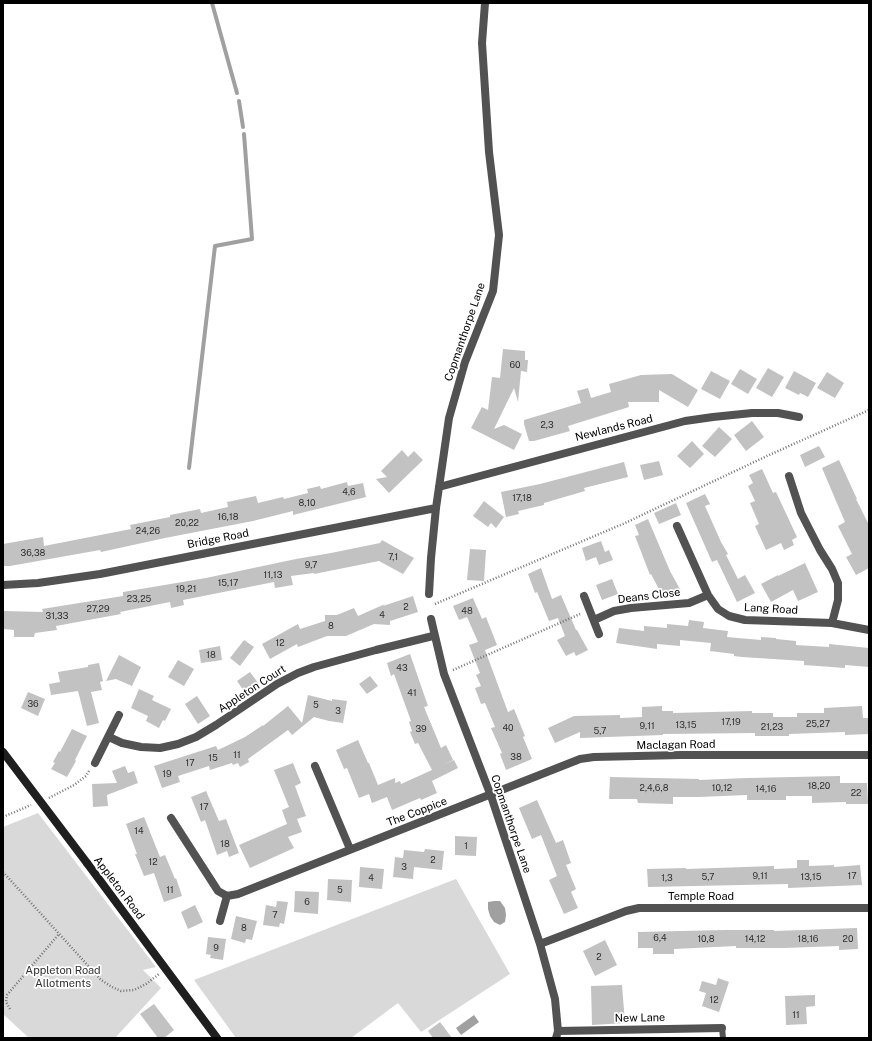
<!DOCTYPE html>
<html>
<head>
<meta charset="utf-8">
<style>
  body { margin:0 }
  #map { position:relative; width:872px; height:1041px; overflow:hidden; background:#fff; font-family:"Public Sans",sans-serif }
  canvas { display:block }
  .frame { position:absolute; inset:0; border:4px solid #000; pointer-events:none }
</style>
</head>
<body>
<div id="map">
<canvas width="872" height="1041"></canvas>
<div class="frame"></div>
</div>
<script>
const g = document.querySelector('canvas').getContext('2d');
g.lineJoin = 'round';
function fillPath(path, color) {
  g.fillStyle = color;
  g.fill(path, 'evenodd');
}
function toPath(rows) {
  const path = new Path2D();
  for (const r of rows) {
    path.moveTo(r[0], r[1]);
    for (let i = 2; i < r.length; i += 2) path.lineTo(r[i], r[i + 1]);
  }
  return path;
}
function strokePath(path, color, width, dash) {
  g.strokeStyle = color;
  g.lineWidth = width;
  g.lineCap = dash ? 'butt' : 'round';
  g.setLineDash(dash || []);
  g.stroke(path);
}
function write(font, color, halo, rows, align = 'center') {
  g.font = font + ' "Public Sans",sans-serif';
  g.lineWidth = 3.5;
  g.setLineDash([]);
  g.textBaseline = 'middle';
  g.strokeStyle = halo;
  g.fillStyle = color;
  for (const [text, x, y, turn = 0] of rows) {
    g.save();
    g.translate(x, y);
    g.rotate((+turn || 0) * Math.PI / 180);
    g.textAlign = isNaN(turn) ? turn : align;
    if (halo) g.strokeText(text, 0, 0);
    g.fillText(text, 0, 0);
    g.restore();
  }
}
const green = toPath([
  [38,813,156,967,143,970,161,988,115,1038,29,1038,3,1014,3,827],
  [456,879,510,974,421,1032,398,1003,351,1038,236,1038,194,980]
]);
const water = toPath([
  [494,901,500,901,505,908,506,915,505,922,500,925,494,922,490,916,488,909,488,902],
  [474,1015,479,1022,461,1035,456,1028]
]);
const stream = toPath([
  [212,3,237,93],
  [239,101,243,127],
  [189,468,215,246,252,239,244,134]
]);
const building = toPath([
  [503,349,525,351,525,360,528,360,527,372,521,371,518,402,514,388,494,429,504,425,522,434,514,450,471,428,482,407,488,410,492,377,500,378],
  [768,368,784,377,772,397,756,388],
  [740,369,757,379,748,394,731,384],
  [711,371,730,381,720,399,701,389],
  [794,371,816,383,808,397,800,393,799,395,785,388],
  [827,372,844,383,835,398,817,388],
  [672,374,698,390,688,407,659,390,659,402,628,402,629,407,568,426,570,431,534,441,529,441,524,424,524,420,581,403,577,391,588,388,591,398,611,392,609,384,641,375],
  [752,421,764,437,746,451,734,435],
  [719,427,732,439,715,457,702,446],
  [692,441,704,454,690,468,677,456],
  [819,446,825,457,805,467,800,455],
  [402,450,408,457,414,451,423,460,389,493,376,479,387,477,381,471],
  [839,460,857,499,856,499,869,525,869,568,856,575,846,557,852,554,838,526,845,522,822,468],
  [659,461,663,475,644,480,640,465],
  [624,462,628,477,584,488,585,491,544,503,544,505,518,511,519,514,506,517,501,492,540,484],
  [762,469,773,493,776,492,797,537,792,540,794,545,784,550,781,543,766,550,755,526,759,524,750,503,755,501,748,486,753,483,749,475],
  [347,482,348,486,363,483,366,497,293,515,293,511,253,521,165,538,101,552,100,550,10,566,3,566,3,544,43,537,44,546,131,529,130,525,170,517,170,515,200,509,201,513,228,507,227,502,256,496,258,503,283,497,284,499,308,493,307,489,320,486,321,489],
  [705,494,710,504,705,506,721,542,728,554,726,555,738,579,745,575,755,593,737,602,717,560,712,562,686,503],
  [484,501,504,517,496,528,491,523,488,527,473,516],
  [676,503,681,515,659,524,654,513],
  [648,519,670,571,681,591,664,599,651,574,650,575,635,536,639,535,635,525],
  [382,540,414,558,403,574,379,561,314,574,314,573,291,576,293,585,275,588,274,582,183,600,184,605,171,608,170,602,120,612,121,614,56,626,57,630,35,633,34,637,14,637,14,630,3,629,3,611,43,612,42,609,123,596,123,592,206,578,296,559,331,553,380,543],
  [601,541,605,552,609,550,613,560,599,565,596,557,586,561,582,548],
  [470,549,486,550,484,581,467,580],
  [805,563,818,592,798,601,793,590,771,602,761,584,778,575,778,576],
  [541,568,552,599,561,595,576,630,577,630,588,650,576,656,574,652,566,656,557,640,565,636,558,618,549,621,537,592,535,593,528,574],
  [612,579,618,594,602,600,596,585],
  [413,596,418,612,390,621,390,625,374,624,346,636,327,636,298,647,297,644,270,659,262,644,298,624,300,629,325,621,325,615,337,615,354,608,358,616,385,604,383,606],
  [473,598,482,619,486,617,497,645,485,650,508,712,514,709,525,736,523,737,532,759,506,770,500,754,502,753,491,728,495,727,485,703,481,704,475,688,481,686,476,675,480,673,469,645,478,642,467,617,459,620,453,606],
  [689,620,704,622,703,628,728,631,727,637,761,640,761,637,776,638,776,639,796,641,796,645,829,647,829,644,869,648,869,667,845,665,845,668,804,665,804,661,742,657,734,656,734,654,710,651,711,643,680,640,680,646,657,644,657,649,616,643,619,628,644,631,644,626,667,628,667,624,688,626],
  [244,640,254,647,240,666,230,658],
  [220,646,222,660,201,663,199,650],
  [410,654,428,706,424,707,441,748,446,745,453,760,442,765,454,760,458,768,432,781,437,793,421,800,420,798,392,810,387,797,372,803,369,794,359,798,347,768,344,769,336,750,358,740,368,763,369,763,378,785,395,778,395,783,400,781,401,784,432,770,418,743,415,744,410,732,412,731,409,722,411,721,394,674,391,676,387,663],
  [119,655,141,667,132,686,116,679,106,681],
  [178,660,194,669,184,686,168,677],
  [99,663,103,681,100,682,102,690,91,692,99,723,87,726,78,691,51,695,49,684,60,682,58,672,88,667,88,665],
  [250,672,259,684,246,694,237,681],
  [370,676,378,686,367,694,359,684],
  [139,689,154,696,152,700,171,709,165,721,163,720,159,728,146,721,148,716,131,708],
  [28,692,45,699,38,716,21,708],
  [308,695,332,701,332,699,347,701,343,723,329,721,314,717,292,735,288,730,248,759,249,762,240,767,238,763,233,765,232,763,210,770,209,766,178,776,180,782,162,788,154,766,216,746,218,750,245,737,263,725,263,726,288,706,302,723],
  [197,696,210,716,198,724,185,704],
  [662,706,662,711,673,711,673,713,752,711,752,713,773,713,773,717,797,717,797,713,824,713,824,708,862,706,863,718,869,718,869,734,845,735,845,732,789,734,789,736,755,736,755,733,663,734,663,735,580,738,580,732,555,743,548,728,574,716,620,715,620,718,642,717,642,707],
  [72,729,87,736,75,760,76,761,67,777,51,769,55,763,53,762,59,751,60,752],
  [293,763,301,783,295,786,306,816,297,819,302,832,288,837,294,848,250,868,239,845,287,824,282,810,289,807,274,770],
  [125,766,128,773,134,771,138,783,107,795,108,806,93,807,92,784,117,783,112,771],
  [840,776,840,783,867,783,868,804,846,804,846,802,812,803,812,796,786,796,786,800,747,800,747,795,699,797,673,797,673,804,638,803,637,799,609,799,610,777,699,779,699,780,747,778],
  [206,791,219,821,226,819,239,853,229,857,227,851,217,855,205,820,201,822,191,797],
  [537,800,556,843,563,840,571,863,566,865,576,889,571,892,578,908,564,914,549,880,557,876,541,835,532,839,519,808],
  [144,817,160,857,165,855,175,879,176,878,182,896,164,902,154,873,144,876,135,854,137,854,126,824],
  [455,836,477,837,476,856,455,855],
  [425,849,444,851,442,870,414,867,413,879,393,877,395,857,403,858,404,850,424,852],
  [797,860,809,860,809,866,834,865,834,867,860,865,862,885,788,888,788,884,648,887,647,869,686,868,686,869,774,866,774,869,797,868],
  [360,867,384,869,382,889,359,887],
  [328,879,352,880,351,902,327,900],
  [295,891,319,892,318,914,294,912],
  [277,901,288,902,284,924,280,923,279,927,263,925,266,905,276,907],
  [195,905,203,922,188,929,181,912],
  [236,916,257,921,252,940,246,939,245,943,231,939],
  [857,928,858,949,839,950,839,946,785,948,736,948,736,946,674,949,674,954,653,954,653,948,638,948,638,932,725,930,774,930,774,931],
  [208,937,226,939,223,960,210,958,211,955,206,954],
  [605,940,617,965,595,976,583,951],
  [718,978,729,982,719,1012,702,1006,706,993,699,991,702,981,716,985],
  [622,985,625,1023,592,1025,591,986],
  [815,995,815,1006,806,1007,807,1024,786,1025,785,996],
  [154,1004,174,1030,164,1038,158,1038,140,1014],
  [440,1022,452,1038,433,1038,428,1031]
]);
const path = toPath([
  [435,604,625,523,767,456,869,410],
  [453,670,580,614],
  [49,798,74,785,86,776,89,771],
  [3,817,31,805],
  [3,872,101,980,112,987,121,991,134,990,146,984,159,974],
  [10,1009,6,1002,7,995,59,934]
]);
const lane = toPath([
  [722,1028,723,1038]
]);
const street = toPath([
  [789,476,801,513,820,550,832,569,838,583,838,600,832,623],
  [439,487,685,421,713,417,752,413,778,413,799,417],
  [677,526,708,595,718,609,729,616,745,620,832,623,869,630],
  [3,585,38,583,100,574,436,508],
  [429,594,431,558,436,508,449,418,465,362,493,291,499,235,489,152,482,43,485,3],
  [584,596,599,634],
  [431,619,444,674,491,796,540,944,555,999,558,1031,556,1038],
  [594,620,614,611,631,608,689,603,708,595],
  [109,737,122,743,141,747,160,748,178,744,196,737,216,725,277,684,298,673,314,667,376,650,433,636],
  [95,763,119,715],
  [315,766,350,849],
  [171,818,218,891,227,896,238,894,580,759,594,757,681,755,869,755],
  [220,921,227,896],
  [540,944,626,911,639,908,869,908],
  [558,1031,722,1028]
]);
const secondary = toPath([
  [87,863,217,1038]
]);
const secondaryBridge = toPath([
  [3,752,87,863]
]);
const numberNames = [
  ["60",515,365],
  ["2,3",547,425],
  ["4,6",349,492],
  ["17,18",522,498],
  ["8,10",307,503],
  ["16,18",228,517],
  ["20,22",187,523],
  ["24,26",148,531],
  ["36,38",33,553],
  ["7,1",393,557],
  ["9,7",311,565],
  ["11,13",273,575],
  ["15,17",228,583],
  ["19,21",186,589],
  ["23,25",139,599],
  ["2",406,607],
  ["27,29",98,609],
  ["48",467,611],
  ["4",382,615],
  ["31,33",57,616],
  ["8",331,626],
  ["12",280,643],
  ["18",211,655],
  ["43",402,668],
  ["41",412,693],
  ["36",33,704],
  ["5",316,705],
  ["3",338,711],
  ["17,19",731,722],
  ["25,27",818,724],
  ["13,15",686,725],
  ["9,11",647,726],
  ["21,23",772,727],
  ["40",508,728],
  ["39",421,729],
  ["5,7",600,731],
  ["11",237,755],
  ["38",516,757],
  ["15",213,758],
  ["17",190,763],
  ["19",167,774],
  ["18,20",819,786],
  ["2,4,6,8",654,788],
  ["10,12",722,788],
  ["14,16",766,789],
  ["22",856,793],
  ["17",204,807],
  ["14",139,831],
  ["18",225,844],
  ["1",466,846],
  ["2",433,860],
  ["12",153,862],
  ["3",404,867],
  ["9,11",760,876],
  ["17",852,876],
  ["5,7",708,877],
  ["13,15",811,877],
  ["4",371,878],
  ["1,3",667,878],
  ["11",170,890],
  ["5",340,890],
  ["6",307,902],
  ["7",275,915],
  ["8",244,928],
  ["6,4",660,938],
  ["10,8",706,939],
  ["14,12",755,939],
  ["18,16",808,939],
  ["20",848,939],
  ["9",216,948],
  ["2",599,957],
  ["12",714,1000],
  ["11",796,1015]
];
const streetNames = [
  ["Copmanthorpe Lane",465,332,-71],
  ["Newlands Road",614,428,-14],
  ["Bridge Road",218,539,-11],
  ["Deans Close",649,596,-7],
  ["Lang Road",771,609,3],
  ["Appleton Court",252,689,-33],
  ["Maclagan Road",676,745,-1],
  ["The Coppice",417,812,-21],
  ["Copmanthorpe Lane",511,824,71],
  ["Appleton Road",119,888,53],
  ["Temple Road",701,897],
  ["New Lane",640,1018,-1]
];
const parkNames = [
  ["Appleton Road",63,971],
  ["Allotments",63,984]
];
fillPath(green, '#d9d9d9');
fillPath(water, '#a0a0a0');
strokePath(stream, '#a0a0a0', 4);
fillPath(building, '#c2c2c2');
strokePath(path, '#747474', 2.5, [1, 2]);
strokePath(lane, '#525252', 6);
strokePath(street, '#525252', 8);
strokePath(secondary, '#1f1f1f', 8);
strokePath(secondaryBridge, '#1f1f1f', 8);
write('9px', '#303030', null, numberNames);
write('11px', '#000', '#fff', streetNames);
write('11px', '#303030', '#fff', parkNames);
</script>
</body>
</html>
